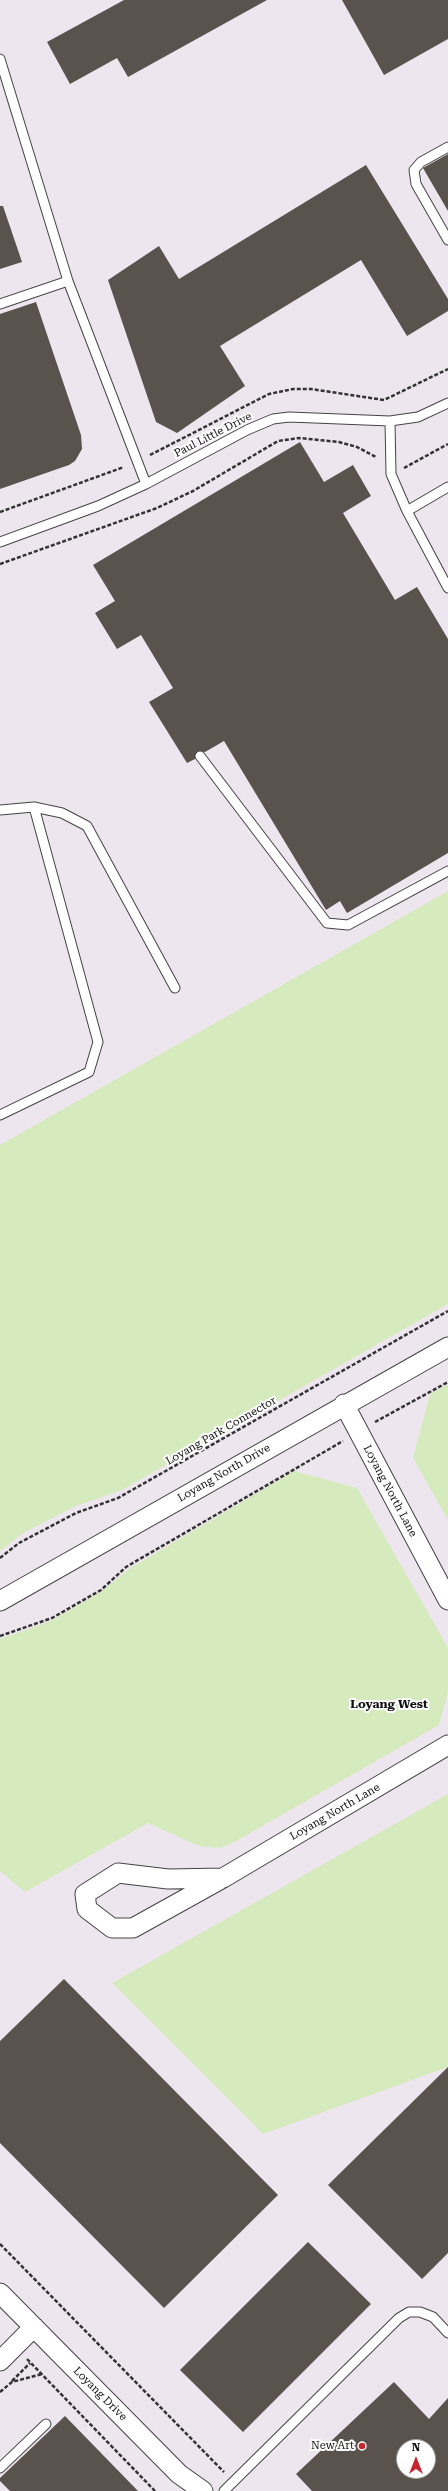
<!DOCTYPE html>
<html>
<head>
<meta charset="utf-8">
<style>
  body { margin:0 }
  #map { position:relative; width:448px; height:2491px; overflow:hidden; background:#fffdf5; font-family:"Roboto Serif",serif }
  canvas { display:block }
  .north { position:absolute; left:396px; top:2439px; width:40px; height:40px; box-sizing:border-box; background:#fff; border:1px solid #a0a0a0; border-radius:50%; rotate:0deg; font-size:11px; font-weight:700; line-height:16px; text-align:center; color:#111 }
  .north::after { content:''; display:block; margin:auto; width:14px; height:18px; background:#c4262e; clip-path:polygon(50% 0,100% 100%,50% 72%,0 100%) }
</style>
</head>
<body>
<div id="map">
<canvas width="448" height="2491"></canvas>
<div class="north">N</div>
</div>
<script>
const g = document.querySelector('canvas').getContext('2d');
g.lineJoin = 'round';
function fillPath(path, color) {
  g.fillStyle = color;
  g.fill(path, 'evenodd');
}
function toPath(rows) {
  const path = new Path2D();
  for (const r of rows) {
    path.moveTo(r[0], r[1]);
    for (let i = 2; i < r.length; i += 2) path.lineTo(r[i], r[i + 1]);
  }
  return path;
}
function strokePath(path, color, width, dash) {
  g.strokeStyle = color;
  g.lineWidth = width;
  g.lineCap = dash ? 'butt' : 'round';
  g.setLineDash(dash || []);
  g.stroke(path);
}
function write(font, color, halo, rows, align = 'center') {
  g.font = font + ' "Roboto Serif",serif';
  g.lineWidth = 4;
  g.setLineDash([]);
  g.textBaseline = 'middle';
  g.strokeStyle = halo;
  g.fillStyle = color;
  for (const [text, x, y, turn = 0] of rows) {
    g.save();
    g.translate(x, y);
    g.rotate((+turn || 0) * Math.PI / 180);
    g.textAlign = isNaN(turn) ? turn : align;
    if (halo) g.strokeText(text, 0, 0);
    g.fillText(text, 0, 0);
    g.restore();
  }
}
const industrial = toPath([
  [0,0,448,0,448,2491,0,2491],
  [404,2447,428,2447,428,2471,404,2471]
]);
const green = toPath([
  [448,891,448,1304,122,1490,76,1506,23,1533,0,1551,0,1145],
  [448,1384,448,1520,413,1458,430,1394],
  [294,1471,357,1488,448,1648,448,1691,439,1725,229,1845,219,1848,199,1846,148,1823,25,1892,0,1871,0,1639,51,1621,102,1591,129,1569],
  [448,1794,448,2067,263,2134,112,1983]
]);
const building = toPath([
  [124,0,267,0,128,77,117,58,70,84,47,42],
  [342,0,448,0,448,39,384,75],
  [448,154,448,211,423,168],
  [366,165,448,299,448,311,407,336,361,260,220,346,245,386,177,433,156,422,108,280,159,246,179,279],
  [0,206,3,206,22,262,0,269],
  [36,302,81,435,82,449,75,461,69,465,0,489,0,314],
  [300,442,324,482,353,465,371,496,343,513,395,600,417,587,448,639,448,853,347,913,340,901,326,910,224,741,205,752,197,751,195,759,187,763,149,702,173,688,141,635,117,649,95,613,115,601,93,565],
  [64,1979,278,2195,164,2308,0,2143,0,2041],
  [448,2067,448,2253,422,2279,328,2185],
  [308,2242,371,2304,243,2432,180,2370],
  [394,2382,429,2419,448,2398,448,2491,312,2491,296,2474],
  [404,2447,428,2447,428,2471,404,2471],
  [65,2416,138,2491,10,2491,0,2481,0,2478]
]);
const path = toPath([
  [150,455,269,394,293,389,311,389,384,400,448,369],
  [404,468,448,444],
  [0,512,124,467],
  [0,564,157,508,193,491,278,441,299,438,339,442,357,447,376,457],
  [375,1422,448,1382],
  [0,1558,19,1543,76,1513,118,1498,448,1311],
  [0,1636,52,1618,101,1590,126,1567,343,1441],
  [0,2244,224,2472],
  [27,2359,155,2491],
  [12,2381,30,2363],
  [0,2392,12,2382,42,2374]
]);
const lane = toPath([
  [0,59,68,281,146,484],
  [448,147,421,162,414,170,416,184,448,240],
  [0,304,68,281],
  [390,421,391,474,407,511,448,588],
  [407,511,448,487],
  [0,542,98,506,146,484,247,430,273,419,289,417,390,421,418,417,448,403],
  [200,756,327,923,348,925,448,871],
  [0,810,34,807,62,813,87,826,175,988],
  [0,1115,89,1072,98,1042,34,807],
  [0,2468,46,2424],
  [224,2491,399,2318,409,2312,420,2312,433,2317,448,2333]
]);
const street = toPath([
  [344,1404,448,1600],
  [0,1601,448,1347],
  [223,1878,168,1879,118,1873,85,1894,87,1909,112,1928,133,1928,223,1878,448,1745],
  [0,2293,179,2474,203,2491],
  [0,2361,34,2327]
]);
const markers = [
  [362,2446,4,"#c4262e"]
];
const streetNames = [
  ["Paul Little Drive",213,435,-27],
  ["Loyang Park Connector",221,1431,-30],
  ["Loyang North Drive",224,1473,-30],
  ["Loyang North Lane",390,1491,62],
  ["Loyang North Lane",335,1812,-30],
  ["Loyang Drive",100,2394,45]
];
const poiNames = [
  ["New Art",354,2446]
];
const neighbourhoodNames = [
  ["Loyang West",389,1704]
];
fillPath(industrial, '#eee6ef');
fillPath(green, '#d5ebbd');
fillPath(building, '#5a524d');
strokePath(lane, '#444', 11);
strokePath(street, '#444', 21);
strokePath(path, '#333', 2.5, [4, 2]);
strokePath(lane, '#fff', 9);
strokePath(street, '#fff', 19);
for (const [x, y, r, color] of markers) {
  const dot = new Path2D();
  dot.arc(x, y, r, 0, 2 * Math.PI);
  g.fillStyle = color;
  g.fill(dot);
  strokePath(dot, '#fff', 1.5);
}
write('11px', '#111', '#fff', streetNames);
write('11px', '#111', '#fff', poiNames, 'right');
write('bold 12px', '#111', '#fff', neighbourhoodNames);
</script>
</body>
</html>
